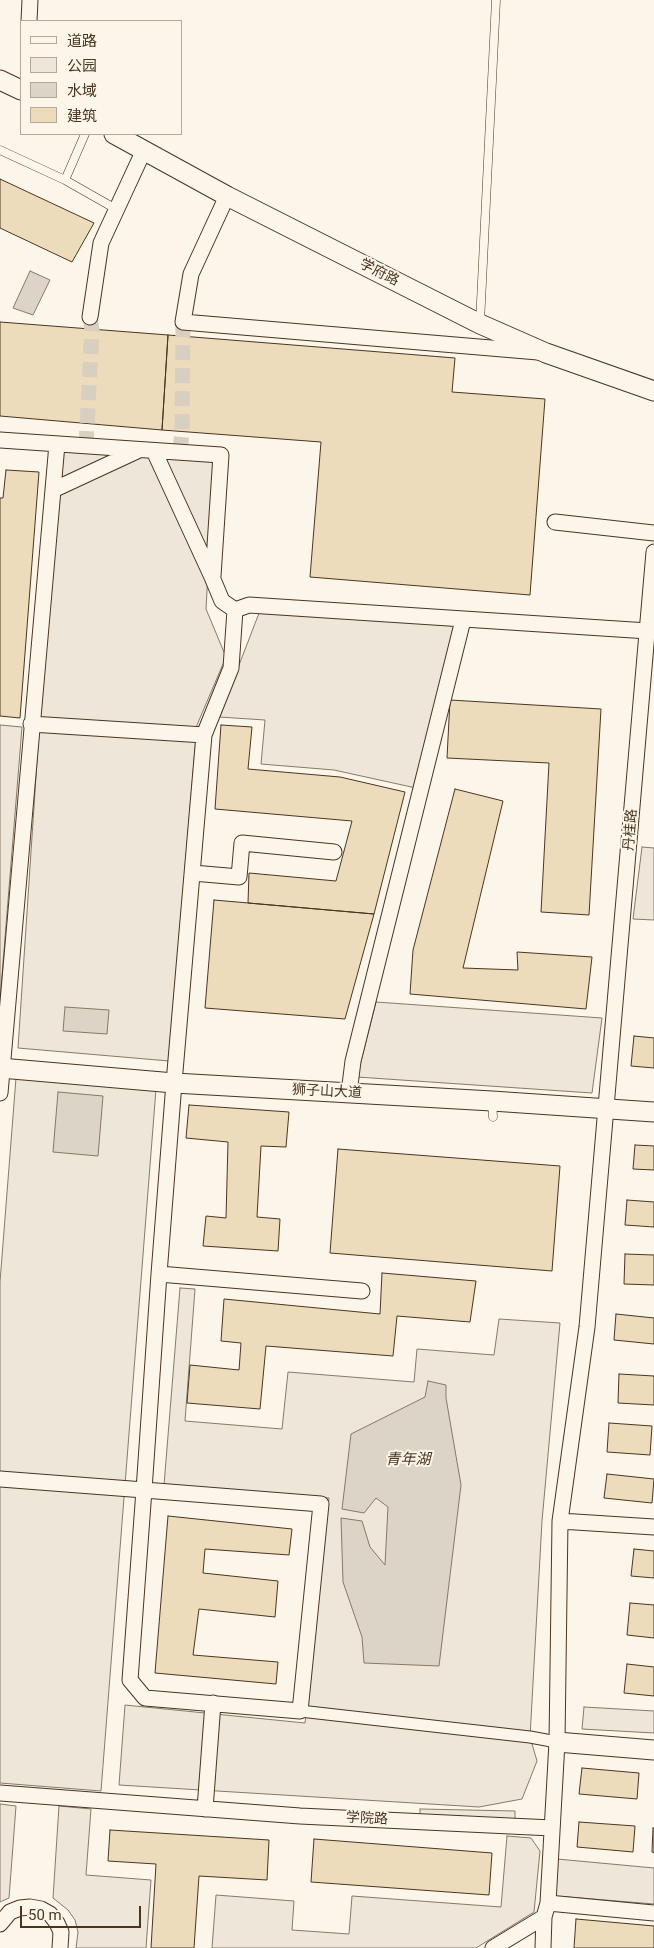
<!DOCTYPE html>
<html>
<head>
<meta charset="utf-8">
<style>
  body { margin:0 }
  #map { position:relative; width:654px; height:1948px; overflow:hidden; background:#fbf6e9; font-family:Roboto,"Noto Sans SC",sans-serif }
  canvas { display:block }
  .legend { position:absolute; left:20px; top:20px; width:162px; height:115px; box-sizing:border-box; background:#fbf6e9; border:1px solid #b4a999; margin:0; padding:6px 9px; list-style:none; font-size:15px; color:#4a3520 }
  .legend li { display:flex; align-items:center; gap:10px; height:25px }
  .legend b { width:25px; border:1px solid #b4a999 }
  .scale { position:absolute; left:20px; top:1906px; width:121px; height:22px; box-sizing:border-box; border:2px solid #4a3520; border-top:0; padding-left:6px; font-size:15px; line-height:18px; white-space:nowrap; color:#4a3520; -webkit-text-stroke:4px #fbf6e9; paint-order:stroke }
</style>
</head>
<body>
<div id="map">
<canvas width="654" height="1948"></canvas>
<ul class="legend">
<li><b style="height:6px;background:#fbf6e9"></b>道路</li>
<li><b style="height:14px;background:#ede6d9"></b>公园</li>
<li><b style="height:14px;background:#dcd4c6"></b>水域</li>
<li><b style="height:14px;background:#ecdcbc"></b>建筑</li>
</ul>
<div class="scale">50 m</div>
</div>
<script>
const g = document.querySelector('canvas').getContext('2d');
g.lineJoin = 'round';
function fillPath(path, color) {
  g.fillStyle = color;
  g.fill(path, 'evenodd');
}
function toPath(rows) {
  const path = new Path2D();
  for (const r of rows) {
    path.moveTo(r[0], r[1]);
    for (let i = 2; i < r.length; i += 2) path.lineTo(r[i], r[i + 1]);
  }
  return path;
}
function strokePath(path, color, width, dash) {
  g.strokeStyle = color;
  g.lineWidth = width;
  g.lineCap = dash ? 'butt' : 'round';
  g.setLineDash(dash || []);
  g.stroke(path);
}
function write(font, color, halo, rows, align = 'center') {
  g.font = font + ' Roboto,"Noto Sans SC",sans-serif';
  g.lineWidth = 4;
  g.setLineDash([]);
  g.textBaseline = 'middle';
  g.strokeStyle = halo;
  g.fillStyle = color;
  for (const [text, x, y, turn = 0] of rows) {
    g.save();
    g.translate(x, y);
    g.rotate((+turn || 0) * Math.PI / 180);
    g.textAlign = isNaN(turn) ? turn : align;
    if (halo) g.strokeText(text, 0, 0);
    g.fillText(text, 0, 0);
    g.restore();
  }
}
const green = toPath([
  [63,451,214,462,206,609,226,657,197,725,169,1061,18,1048,40,716,63,451],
  [261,608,456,625,416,788,334,770,261,764,265,720,219,717,261,608],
  [0,725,22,727,0,1000,0,725],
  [642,847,654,848,654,920,633,919,642,847],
  [376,1002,602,1018,592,1093,357,1077,376,1002],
  [180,1288,195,1289,185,1421,282,1429,288,1372,414,1382,417,1349,494,1355,499,1319,560,1323,542,1521,530,1737,537,1761,522,1799,479,1807,119,1785,125,1705,305,1723,329,1498,164,1485,180,1288],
  [584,1707,654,1711,654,1733,582,1729,584,1707],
  [0,1804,16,1806,9,1898,0,1902,0,1804],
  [59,1806,91,1809,86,1875,151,1880,146,1948,76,1948,78,1932,75,1920,68,1910,53,1898,59,1806],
  [507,1836,531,1838,540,1851,534,1912,476,1948,212,1948,216,1895,294,1901,292,1930,349,1934,352,1896,501,1907,507,1836],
  [557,1859,654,1868,654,1904,556,1896,557,1859]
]);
const parking = toPath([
  [16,1078,156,1089,101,1791,0,1783,0,1282,16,1078],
  [420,1809,515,1811,515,1821,420,1817,420,1809]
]);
const water = toPath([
  [30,271,50,280,33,315,13,308,30,271],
  [65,1007,109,1010,107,1034,63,1031,65,1007],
  [58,1092,103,1096,98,1156,53,1152,58,1092],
  [428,1381,446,1385,446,1398,461,1485,439,1666,364,1663,362,1637,343,1582,341,1518,362,1521,370,1547,385,1565,388,1507,376,1498,364,1513,342,1509,351,1434,425,1397,428,1381]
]);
const building = toPath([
  [0,179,94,223,72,262,0,228,0,179],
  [0,322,168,335,162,430,0,416,0,322],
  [168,335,455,358,452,392,545,399,530,595,310,577,321,442,162,430,168,335],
  [6,470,39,472,20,718,0,716,0,498,3,498,6,470],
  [450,700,601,709,589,915,541,912,549,763,447,758,450,700],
  [221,725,252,727,248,769,340,777,405,792,374,914,248,903,249,873,336,881,352,821,215,809,221,725],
  [455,789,503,801,463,968,518,970,517,952,592,957,586,1009,410,994,413,950,455,789],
  [214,900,374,914,345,1019,205,1008,214,900],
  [634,1036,654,1038,654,1068,631,1066,634,1036],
  [189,1105,289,1112,286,1147,261,1146,257,1217,280,1219,278,1251,203,1246,206,1216,226,1218,228,1142,186,1138,189,1105],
  [635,1145,654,1146,654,1170,633,1169,635,1145],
  [338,1149,560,1166,552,1271,330,1253,338,1149],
  [627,1200,654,1202,654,1227,625,1225,627,1200],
  [625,1254,654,1255,654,1285,624,1284,625,1254],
  [382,1273,476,1281,470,1322,397,1316,393,1356,266,1346,260,1409,187,1403,190,1365,239,1370,241,1343,221,1341,224,1299,380,1314,382,1273],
  [616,1314,654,1318,654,1344,614,1340,616,1314],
  [619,1374,654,1376,654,1405,618,1403,619,1374],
  [609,1423,652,1426,650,1455,607,1452,609,1423],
  [607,1474,654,1479,652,1503,604,1498,607,1474],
  [168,1516,292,1529,289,1555,205,1549,203,1573,278,1581,275,1617,199,1609,193,1655,278,1662,276,1684,155,1673,168,1516],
  [634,1549,654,1551,654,1578,631,1576,634,1549],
  [630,1603,654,1605,654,1638,627,1635,630,1603],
  [627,1664,654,1667,654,1696,624,1693,627,1664],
  [582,1768,639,1773,637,1799,579,1794,582,1768],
  [579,1822,635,1826,633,1852,577,1847,579,1822],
  [653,1828,654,1828,654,1853,652,1852,653,1828],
  [110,1830,269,1840,267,1880,199,1876,194,1948,151,1948,156,1864,108,1861,110,1830],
  [314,1839,492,1853,489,1895,311,1882,314,1839],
  [576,1919,654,1926,654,1948,574,1948,576,1919]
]);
const minorTunnel = toPath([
  [86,446,92,330,90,317],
  [180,452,182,431,183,322]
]);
const service = toPath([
  [0,150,65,180,116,209],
  [65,180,85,134],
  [480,322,496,0],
  [492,1101,493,1117]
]);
const pedestrian = toPath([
  [300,1711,530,1737,557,1742]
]);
const minor = toPath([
  [29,21,30,0],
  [227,196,191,274,183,322,538,352],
  [90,317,101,243,144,150],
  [0,440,221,455,213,576],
  [154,451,212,577,222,601,235,610,249,605,648,631],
  [53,490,137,451],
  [555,522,654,533],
  [31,724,204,735],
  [193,873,239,877,242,843,334,852],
  [0,1093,57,444],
  [349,1093,353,1061,463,620],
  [159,1274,362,1291],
  [0,1479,144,1490,321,1504,300,1711,145,1698,130,1680,144,1490,159,1274,174,1083,204,735,231,668,235,610],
  [560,1521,654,1527],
  [0,1793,300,1816,552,1828],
  [205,1809,213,1703],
  [548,1903,654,1913],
  [0,1924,10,1912,20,1908,30,1907,41,1909,50,1914,57,1923,61,1932,60,1948],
  [493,1948,544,1917],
  [543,1948,544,1917,548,1903,557,1742,560,1521,587,1327,654,552]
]);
const tertiary = toPath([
  [0,80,21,90],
  [114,134,227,196,480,324,546,353,654,391],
  [0,1068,174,1083,492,1101,654,1112],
  [557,1742,654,1750]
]);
const streetNames = [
  ["学府路",379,273,27],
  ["丹桂路",631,830,-85],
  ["狮子山大道",327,1092,3],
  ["学院路",367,1819,3]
];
const waterNames = [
  ["青年湖",408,1460]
];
fillPath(green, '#ede6d9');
strokePath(green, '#887966', 1);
fillPath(parking, '#ede7d9');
strokePath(parking, '#887966', 1);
fillPath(water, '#dcd4c6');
strokePath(water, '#887966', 1);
fillPath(building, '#ecdcbc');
strokePath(building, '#4a3520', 1);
strokePath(minorTunnel, '#d8cfc1', 15, [15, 8]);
strokePath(service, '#4a3520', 9);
strokePath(pedestrian, '#4a3520', 13);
strokePath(minor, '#4a3520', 17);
strokePath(tertiary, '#4a3520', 21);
strokePath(service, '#fbf6e9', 8);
strokePath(pedestrian, '#fbf6e9', 11);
strokePath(minor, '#fbf6e9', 15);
strokePath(tertiary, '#fbf6e9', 19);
write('14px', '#4a3520', '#fbf6e9', streetNames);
write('italic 15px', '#4a3520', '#fbf6e9', waterNames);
</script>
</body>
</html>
